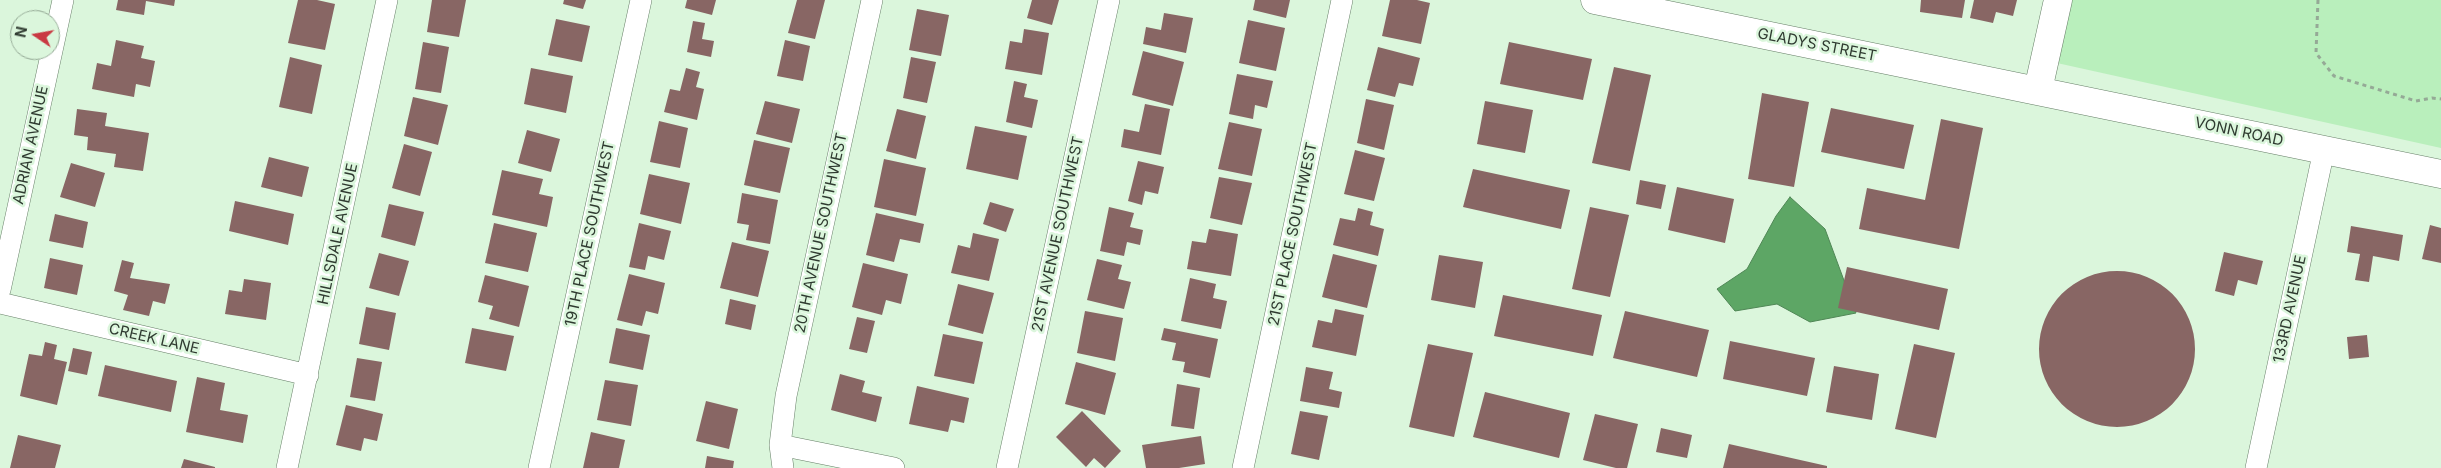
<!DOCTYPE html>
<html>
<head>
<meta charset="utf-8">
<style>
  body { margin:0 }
  #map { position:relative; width:2441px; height:468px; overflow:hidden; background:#dbf6dc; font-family:Inter,sans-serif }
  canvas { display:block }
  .north { position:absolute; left:10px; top:10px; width:50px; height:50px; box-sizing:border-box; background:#dbf6dc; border:1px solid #96ab97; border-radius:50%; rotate:282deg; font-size:14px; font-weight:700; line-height:20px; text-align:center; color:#2f3a30 }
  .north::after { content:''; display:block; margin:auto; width:18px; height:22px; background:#c93942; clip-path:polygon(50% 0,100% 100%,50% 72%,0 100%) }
</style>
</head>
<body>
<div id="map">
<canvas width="2441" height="468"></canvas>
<div class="north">N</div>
</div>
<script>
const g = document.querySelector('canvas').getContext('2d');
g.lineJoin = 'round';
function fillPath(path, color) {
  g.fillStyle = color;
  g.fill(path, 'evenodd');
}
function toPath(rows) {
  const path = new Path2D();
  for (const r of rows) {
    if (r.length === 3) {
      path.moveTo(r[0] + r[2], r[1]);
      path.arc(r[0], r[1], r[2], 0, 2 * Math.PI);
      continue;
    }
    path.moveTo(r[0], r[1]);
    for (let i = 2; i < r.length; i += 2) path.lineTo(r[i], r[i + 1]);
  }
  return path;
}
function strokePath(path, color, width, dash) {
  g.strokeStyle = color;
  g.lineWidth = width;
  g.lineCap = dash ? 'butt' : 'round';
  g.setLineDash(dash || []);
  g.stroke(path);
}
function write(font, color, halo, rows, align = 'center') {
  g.font = font + ' Inter,sans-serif';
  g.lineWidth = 5;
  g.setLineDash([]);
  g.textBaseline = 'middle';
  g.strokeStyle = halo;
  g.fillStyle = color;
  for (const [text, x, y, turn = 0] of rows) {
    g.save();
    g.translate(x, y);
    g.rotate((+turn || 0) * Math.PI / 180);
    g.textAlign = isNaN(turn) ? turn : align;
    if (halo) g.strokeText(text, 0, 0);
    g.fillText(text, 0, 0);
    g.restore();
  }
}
const green = toPath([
  [2070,0,2441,0,2441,148,2057,63]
]);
const water = toPath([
  [1790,197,1825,229,1856,313,1810,322,1777,304,1735,311,1717,289,1747,269,1776,216,1790,197]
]);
const building = toPath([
  [118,0,175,0,174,6,146,1,144,15,116,10],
  [298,0,317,0,335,4,325,50,288,43],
  [432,0,466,0,459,37,427,32],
  [564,0,586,0,583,9,563,4],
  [687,0,716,0,712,15,685,8],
  [797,0,825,0,815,39,788,33],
  [1032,0,1059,0,1052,25,1027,18],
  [1255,0,1290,0,1286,18,1253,10],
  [1390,0,1417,0,1430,3,1421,44,1382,36],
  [1921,0,1965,0,1962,18,1920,12],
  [1974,0,2017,0,2013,16,1996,12,1993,23,1970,18],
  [917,9,949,15,941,56,909,50],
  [1164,13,1193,18,1186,53,1143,44,1146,27,1161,30],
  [556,19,590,26,582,62,548,55],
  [1248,20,1285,28,1276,71,1239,63],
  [693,21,705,23,702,39,714,41,711,57,687,52],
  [1024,29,1049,33,1042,75,1005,69,1010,41,1022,43],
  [116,40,144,46,141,58,155,61,150,87,136,84,134,97,92,89,97,63,111,66],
  [785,40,810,46,803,81,777,76],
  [423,42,449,47,441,93,415,89],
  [1509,42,1592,59,1583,100,1500,84],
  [1378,47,1420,58,1413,86,1399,83,1395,97,1367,90],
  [1143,51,1184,62,1173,106,1132,95],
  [290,57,322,65,312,114,279,107],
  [911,57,936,62,927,103,903,98],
  [1614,67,1651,75,1630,171,1592,163],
  [531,68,573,76,566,113,524,104],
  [686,68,700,72,696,87,704,89,697,120,664,112,670,89,680,91],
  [1237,74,1273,81,1267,108,1255,105,1253,119,1229,114],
  [1014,81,1027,84,1024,97,1038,100,1032,128,1006,122],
  [1762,93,1809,102,1794,187,1748,179],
  [413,97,448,105,438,145,404,136],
  [1366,99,1394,105,1384,150,1357,143],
  [765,101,800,109,792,143,756,134],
  [1485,101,1533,110,1525,153,1477,144],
  [1145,104,1170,109,1161,155,1121,147,1124,129,1139,132],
  [1831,108,1914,125,1904,169,1821,152],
  [77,109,107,113,105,126,149,133,143,171,114,167,116,154,87,150,88,137,74,135],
  [897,109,926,116,916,159,886,151],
  [1941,119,1983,128,1959,249,1859,229,1867,188,1925,200],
  [659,121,688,128,680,168,650,162],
  [1229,122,1262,129,1252,176,1218,169],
  [975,126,1027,136,1018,180,966,169],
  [527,130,560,139,551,172,518,163],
  [754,140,790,148,780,193,744,185],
  [404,144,432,152,420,196,392,188],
  [1355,150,1385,158,1374,201,1344,194],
  [269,157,309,167,302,197,261,187],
  [884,159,926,168,916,216,874,207],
  [1138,161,1164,167,1158,194,1145,191,1142,205,1128,201],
  [71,163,105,173,95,207,60,197],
  [1473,169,1570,190,1561,229,1463,207],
  [502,170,543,179,539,194,553,197,547,227,492,215],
  [649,174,690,183,681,224,640,214],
  [1219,177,1252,183,1242,225,1210,218],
  [1640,180,1666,185,1661,209,1636,204],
  [1677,187,1734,199,1725,243,1668,230],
  [742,193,778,200,770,244,746,240,749,225,737,223],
  [235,201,294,214,288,245,229,231],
  [990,202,1014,209,1006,232,983,224],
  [389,204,424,212,415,246,381,237],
  [1109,207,1134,213,1130,227,1143,230,1140,245,1127,242,1124,256,1100,251],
  [1590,207,1629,215,1610,297,1572,289],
  [1358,208,1373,212,1370,225,1384,229,1378,256,1333,245,1340,218,1355,221],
  [876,213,924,224,920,243,900,239,894,262,866,255],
  [55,214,88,222,83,248,49,241],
  [494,223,537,233,528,272,485,263],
  [639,223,671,231,664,260,648,256,645,270,629,267],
  [2430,225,2441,228,2441,263,2422,259],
  [2351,226,2403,235,2399,261,2373,256,2369,282,2355,280,2360,254,2347,252],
  [1209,229,1238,234,1231,276,1187,269,1192,241,1206,243],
  [973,233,999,239,989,281,951,273,958,245,970,248],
  [732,242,769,251,758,297,720,288],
  [2224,252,2263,261,2257,285,2238,280,2234,296,2215,291],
  [379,253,409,261,399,296,369,288],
  [1333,254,1377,265,1367,308,1322,297],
  [1439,255,1483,262,1475,308,1431,300],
  [50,258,83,265,77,295,44,288],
  [1097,259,1122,265,1118,279,1131,282,1124,309,1087,300],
  [122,260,134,263,130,278,170,284,165,304,153,301,149,316,123,310,128,295,114,291],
  [863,263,908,274,901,304,886,300,882,315,852,307],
  [1847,267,1948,289,1939,330,1838,308],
  [2117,349,78],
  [629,274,665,283,658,314,646,311,642,326,617,320],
  [485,275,529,286,519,327,489,319,493,306,478,302],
  [1190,278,1216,284,1213,298,1227,301,1221,329,1181,321],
  [244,279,271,283,266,320,225,314,229,290,242,292],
  [958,284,994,293,983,334,948,325],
  [1503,295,1602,315,1593,356,1494,336],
  [730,299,756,305,751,330,725,324],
  [366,307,396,313,389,350,359,344],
  [1335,309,1364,315,1356,356,1312,347,1318,320,1332,323],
  [1085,311,1123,318,1115,361,1077,353],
  [1625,311,1709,330,1697,377,1613,358],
  [857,317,875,321,867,353,849,349],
  [472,328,514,336,506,371,465,363],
  [616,328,650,335,643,370,609,363],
  [1164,328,1218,339,1210,378,1183,372,1185,362,1172,360,1176,343,1161,340],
  [943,334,983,342,974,384,934,376],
  [2367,335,2369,357,2349,359,2347,337],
  [1730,341,1815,358,1807,396,1723,379],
  [45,342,57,345,54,359,67,362,57,405,20,396,29,354,42,356],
  [1428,344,1473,353,1454,437,1409,427],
  [1914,344,1955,353,1936,438,1895,429],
  [73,348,92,352,87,375,68,371],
  [357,358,382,362,375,401,350,397],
  [1076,362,1116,373,1105,415,1065,404],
  [105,365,177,381,171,412,98,396],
  [1834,366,1879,374,1872,420,1826,412],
  [1306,367,1333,372,1329,389,1342,392,1339,408,1300,401],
  [840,374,865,381,862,392,882,397,876,422,831,410],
  [197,377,225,383,220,410,248,415,243,443,186,432],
  [605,380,638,385,631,426,597,420],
  [1177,384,1200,388,1194,429,1171,426],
  [917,386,969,398,964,423,951,420,948,432,909,424],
  [1485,392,1570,413,1559,458,1473,437],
  [706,401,738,409,729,449,696,441],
  [346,405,383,414,377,441,364,438,361,451,336,445],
  [1082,411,1121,451,1105,468,1094,458,1086,467,1056,437],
  [1300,411,1328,416,1319,460,1291,454],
  [1595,414,1638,424,1627,468,1616,468,1583,460],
  [1661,428,1692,435,1687,458,1656,452],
  [591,432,625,440,619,468,583,468],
  [18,435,61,445,55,468,10,468],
  [1201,436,1205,464,1179,468,1146,468,1142,445],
  [1729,444,1827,466,1827,468,1723,468],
  [707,456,734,461,733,468,705,468],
  [184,459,215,467,215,468,181,468]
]);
const path = toPath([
  [2318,0,2316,53,2334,76,2416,101,2432,98,2441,99]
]);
const street = toPath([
  [0,290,63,0],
  [0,303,308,375],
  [780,445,894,468],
  [287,468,387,0],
  [539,468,641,0],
  [783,468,780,445,786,396,872,0],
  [1007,468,1109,0],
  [1243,468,1342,0],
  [2256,468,2324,150]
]);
const secondary = toPath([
  [1595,0,2441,174],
  [2038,90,2058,0]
]);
const streetNames = [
  ["GLADYS STREET",1817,45,11],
  ["VONN ROAD",2239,132,12],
  ["ADRIAN AVENUE",31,145,-78],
  ["20TH AVENUE SOUTHWEST",821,233,-78],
  ["HILLSDALE AVENUE",338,234,-78],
  ["19TH PLACE SOUTHWEST",590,234,-78],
  ["21ST AVENUE SOUTHWEST",1058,234,-78],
  ["21ST PLACE SOUTHWEST",1293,234,-78],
  ["133RD AVENUE",2290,309,-78],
  ["CREEK LANE",154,339,13]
];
fillPath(green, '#b9efbc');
fillPath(water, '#5da665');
strokePath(water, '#4f8655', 1);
fillPath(building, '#886664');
strokePath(street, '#667e67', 22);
strokePath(secondary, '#667e67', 29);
strokePath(path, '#95a996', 3, [4, 4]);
strokePath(street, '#fff', 21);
strokePath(secondary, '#fff', 28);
write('15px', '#2f3a30', '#dbf6dc', streetNames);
</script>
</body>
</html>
